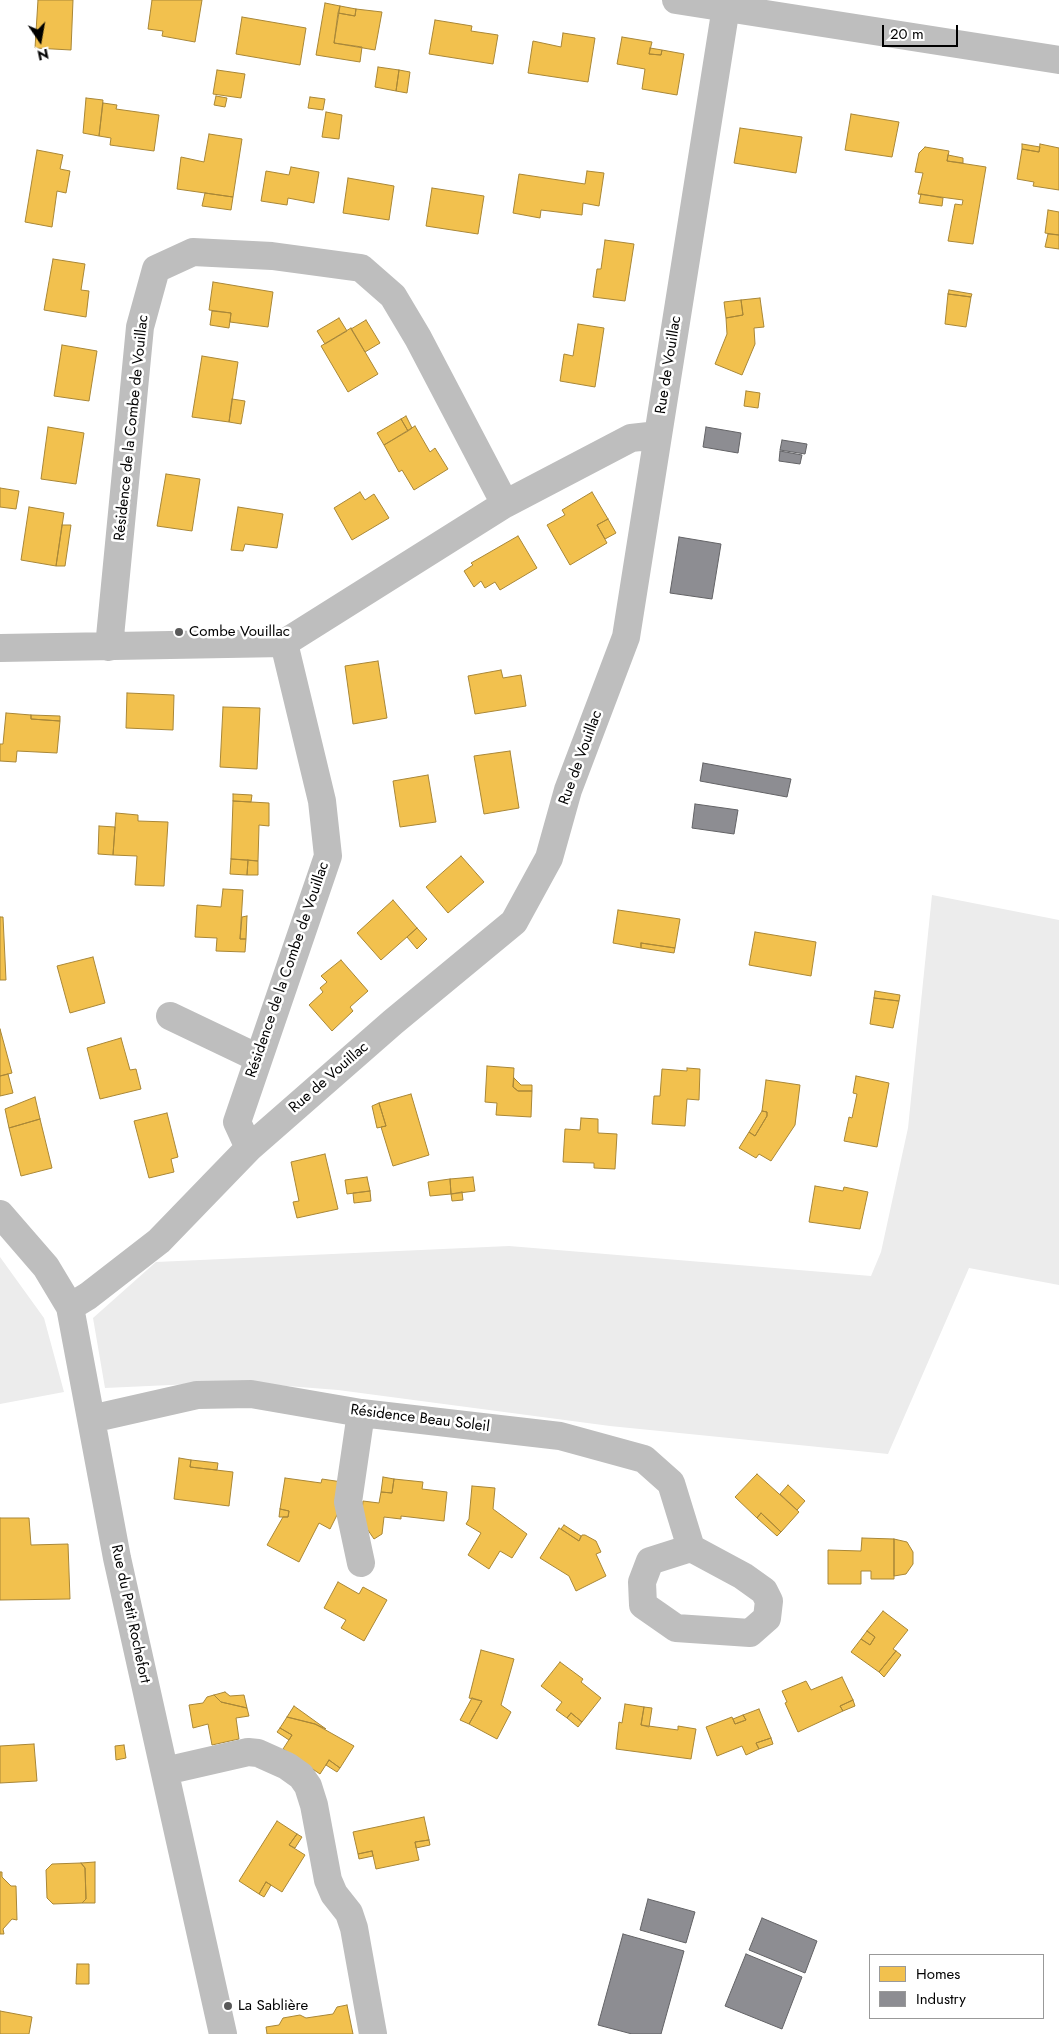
<!DOCTYPE html>
<html>
<head>
<meta charset="utf-8">
<style>
  body { margin:0 }
  #map { position:relative; width:1059px; height:2034px; overflow:hidden; background:#fff; font-family:Jost,sans-serif }
  canvas { display:block }
  .legend { position:absolute; left:869px; top:1954px; width:175px; height:65px; box-sizing:border-box; background:#fff; border:1px solid #999; margin:0; padding:6px 9px; list-style:none; font-size:15px; color:#000 }
  .legend li { display:flex; align-items:center; gap:10px; height:25px }
  .legend b { width:25px; border:1px solid #999 }
  .north { position:absolute; left:15px; top:15px; width:50px; height:50px; -webkit-text-stroke:4px #fff; paint-order:stroke; rotate:168deg; font-size:14px; font-weight:700; line-height:20px; text-align:center; color:#000 }
  .north::after { content:''; display:block; margin:auto; width:18px; height:22px; background:#000; clip-path:polygon(50% 0,100% 100%,50% 72%,0 100%) }
  .scale { position:absolute; left:882px; top:25px; width:76px; height:22px; box-sizing:border-box; border:2px solid #000; border-top:0; padding-left:6px; font-size:15px; line-height:18px; white-space:nowrap; color:#000; -webkit-text-stroke:4px #fff; paint-order:stroke }
</style>
</head>
<body>
<div id="map">
<canvas width="1059" height="2034"></canvas>
<ul class="legend">
<li><b style="height:14px;background:#f2c14e"></b>Homes</li>
<li><b style="height:14px;background:#8d8d92"></b>Industry</li>
</ul>
<div class="north">N</div>
<div class="scale">20 m</div>
</div>
<script>
const g = document.querySelector('canvas').getContext('2d');
g.lineJoin = 'round';
function fillPath(path, color) {
  g.fillStyle = color;
  g.fill(path, 'evenodd');
}
function toPath(rows) {
  const path = new Path2D();
  for (const r of rows) {
    path.moveTo(r[0], r[1]);
    for (let i = 2; i < r.length; i += 2) path.lineTo(r[i], r[i + 1]);
  }
  return path;
}
function strokePath(path, color, width, dash) {
  g.strokeStyle = color;
  g.lineWidth = width;
  g.lineCap = dash ? 'butt' : 'round';
  g.setLineDash(dash || []);
  g.stroke(path);
}
function write(font, color, halo, rows, align = 'center') {
  g.font = font + ' Jost,sans-serif';
  g.lineWidth = 5;
  g.setLineDash([]);
  g.textBaseline = 'middle';
  g.strokeStyle = halo;
  g.fillStyle = color;
  for (const [text, x, y, turn = 0] of rows) {
    g.save();
    g.translate(x, y);
    g.rotate((+turn || 0) * Math.PI / 180);
    g.textAlign = isNaN(turn) ? turn : align;
    if (halo) g.strokeText(text, 0, 0);
    g.fillText(text, 0, 0);
    g.restore();
  }
}
const green = toPath([
  [932,895,1059,920,1059,1285,969,1268,888,1454,610,1426,338,1390,236,1382,105,1388,93,1318,156,1262,509,1246,871,1276,881,1252,908,1128],
  [0,1257,44,1318,64,1392,0,1404]
]);
const homes = toPath([
  [38,0,73,0,71,50,35,48,38,0],
  [152,0,202,0,195,42,162,36,163,31,148,29,152,0],
  [325,3,340,6,334,43,362,47,360,62,316,55,325,3],
  [340,6,356,9,355,16,338,13,340,6],
  [356,9,382,12,375,50,334,43,338,13,355,16,356,9],
  [242,17,306,28,300,65,236,54,242,17],
  [435,20,472,26,471,31,498,35,493,64,429,54,435,20],
  [563,33,595,38,588,82,528,73,533,41,561,47,563,33],
  [622,37,652,42,649,54,661,55,662,50,684,54,677,95,642,89,645,69,617,64,622,37],
  [650,48,662,50,661,55,649,54,650,48],
  [378,67,399,70,396,91,375,87,378,67],
  [217,70,245,74,241,98,213,94,217,70],
  [399,70,410,72,407,93,396,91,399,70],
  [216,96,227,98,225,107,214,105,216,96],
  [310,97,325,99,323,110,308,108,310,97],
  [86,98,103,100,99,136,83,133,86,98],
  [103,103,117,105,116,109,159,115,154,151,110,145,111,138,99,136,103,103],
  [326,112,342,115,339,139,322,137,326,112],
  [851,114,899,122,892,157,845,150,851,114],
  [740,128,802,137,796,173,734,163,740,128],
  [209,134,242,139,233,197,177,189,181,157,204,162,209,134],
  [1022,144,1040,147,1039,152,1022,149,1022,144],
  [1040,144,1059,148,1059,190,1033,186,1034,182,1017,179,1022,149,1039,152,1040,144],
  [925,147,949,151,947,161,986,167,973,244,948,241,955,204,962,205,963,200,918,194,923,173,915,172,919,153,925,147],
  [37,150,63,155,60,169,70,171,66,193,57,191,52,227,25,222,37,150],
  [948,155,963,158,963,163,947,161,948,155],
  [291,167,319,172,314,203,288,198,287,205,261,201,266,171,289,175,291,167],
  [587,171,604,173,599,206,583,203,582,215,541,210,540,218,513,213,519,174,585,184,587,171],
  [348,178,394,186,389,220,343,213,348,178],
  [432,188,484,196,478,234,426,226,432,188],
  [205,193,233,197,231,210,202,206,205,193],
  [921,194,943,198,942,206,919,203,921,194],
  [1048,210,1059,212,1059,235,1045,233,1048,210],
  [1048,234,1059,235,1059,249,1045,247,1048,234],
  [605,240,634,244,625,301,593,297,597,269,601,269,605,240],
  [53,259,85,264,81,290,89,291,86,317,44,310,53,259],
  [213,282,273,292,268,327,230,322,231,313,209,310,213,282],
  [949,290,972,294,971,297,948,294,949,290],
  [948,294,971,297,966,327,945,324,948,294],
  [760,298,764,327,754,328,755,344,742,375,715,364,727,334,726,318,743,315,741,300,760,298],
  [741,300,743,315,726,318,724,302,741,300],
  [212,311,231,313,229,328,210,325,212,311],
  [339,318,347,331,325,344,317,331,339,318],
  [366,320,380,343,365,352,351,329,366,320],
  [578,324,604,328,595,387,560,381,564,354,573,356,578,324],
  [351,328,378,374,348,392,321,346,351,328],
  [62,345,97,351,89,401,54,396,62,345],
  [202,356,238,362,229,422,192,417,202,356],
  [746,391,760,393,758,408,744,406,746,391],
  [232,399,245,401,241,424,229,422,232,399],
  [406,416,412,428,408,431,401,419,406,416],
  [401,419,408,431,384,445,377,433,401,419],
  [415,426,430,452,435,448,448,469,414,490,402,470,399,472,384,445,415,426],
  [48,427,84,433,76,484,41,479,48,427],
  [166,474,200,479,192,531,157,526,166,474],
  [0,488,19,491,16,509,0,507,0,488],
  [360,492,365,500,374,494,389,518,352,540,334,508,360,492],
  [592,492,608,519,597,525,607,543,570,565,547,525,565,515,562,510,592,492],
  [29,507,64,513,56,566,21,560,29,507],
  [238,507,283,514,277,548,245,544,243,551,231,550,238,507],
  [608,519,616,533,605,539,597,525,608,519],
  [62,525,71,525,65,566,56,566,62,525],
  [518,536,537,568,500,590,495,582,485,588,481,581,474,587,464,571,473,565,471,563,518,536],
  [378,661,387,718,353,724,345,666,378,661],
  [501,670,503,678,521,675,526,706,475,714,468,676,501,670],
  [127,693,174,695,173,730,126,728,127,693],
  [223,707,260,708,257,769,220,767,223,707],
  [6,713,31,715,31,719,60,721,57,753,17,751,16,762,0,761,0,744,3,744,6,713],
  [31,715,60,716,60,721,31,719,31,715],
  [510,751,519,808,484,814,474,756,510,751],
  [428,775,436,822,400,827,393,781,428,775],
  [233,794,252,795,251,802,233,801,233,794],
  [233,801,269,803,269,826,259,825,258,861,231,859,233,801],
  [116,813,138,815,138,821,168,822,164,886,135,885,137,856,113,855,116,813],
  [99,826,115,827,113,855,98,854,99,826],
  [461,856,484,882,448,913,426,887,461,856],
  [231,859,248,860,247,875,230,874,231,859],
  [248,860,258,861,258,875,247,875,248,860],
  [223,889,243,890,240,939,246,939,245,952,216,951,217,938,195,937,197,905,221,907,223,889],
  [393,900,417,928,381,960,357,933,393,900],
  [618,910,680,919,675,948,641,943,641,948,613,943,618,910],
  [247,916,246,939,240,939,242,917,247,916],
  [0,917,3,917,6,980,0,980,0,917],
  [417,928,427,939,417,949,407,937,417,928],
  [755,932,816,942,811,976,749,965,755,932],
  [641,943,675,948,674,953,641,948,641,943],
  [93,957,105,1003,70,1013,57,966,93,957],
  [341,960,368,991,350,1007,353,1011,332,1031,309,1005,323,992,320,988,327,982,321,976,341,960],
  [875,991,900,995,899,1001,874,998,875,991],
  [874,998,899,1001,893,1028,870,1024,874,998],
  [0,1029,12,1073,0,1076,0,1029],
  [121,1038,130,1070,136,1069,141,1089,100,1099,87,1048,121,1038],
  [487,1066,514,1068,513,1087,518,1091,532,1091,531,1117,496,1115,497,1103,485,1102,487,1066],
  [687,1068,700,1069,699,1100,687,1099,685,1126,652,1124,654,1096,660,1096,662,1069,687,1071,687,1068],
  [8,1074,13,1093,0,1096,0,1076,8,1074],
  [856,1076,889,1083,877,1147,844,1141,849,1117,852,1118,857,1094,853,1093,856,1076],
  [514,1078,521,1085,532,1085,532,1091,518,1091,513,1087,514,1078],
  [766,1080,800,1085,795,1125,771,1161,759,1154,756,1158,739,1148,749,1132,755,1136,767,1116,767,1112,762,1111,766,1080],
  [411,1094,429,1155,393,1166,381,1127,386,1126,379,1103,411,1094],
  [35,1097,40,1119,9,1128,5,1109,35,1097],
  [379,1103,386,1126,377,1128,372,1106,379,1103],
  [762,1111,767,1112,767,1116,755,1136,749,1132,762,1111],
  [167,1113,178,1157,171,1159,174,1172,149,1178,134,1121,167,1113],
  [581,1118,598,1119,598,1133,617,1134,615,1169,594,1168,594,1163,563,1162,565,1129,580,1130,581,1118],
  [40,1119,52,1168,21,1176,9,1128,40,1119],
  [325,1154,338,1209,297,1218,293,1202,299,1201,291,1162,325,1154],
  [367,1177,370,1191,347,1194,345,1180,367,1177],
  [473,1177,475,1191,451,1194,450,1179,473,1177],
  [450,1179,451,1194,430,1196,428,1182,450,1179],
  [815,1186,843,1191,844,1187,868,1192,860,1229,809,1222,815,1186],
  [370,1191,371,1201,354,1203,353,1193,370,1191],
  [462,1192,463,1200,452,1201,451,1194,462,1192],
  [179,1458,191,1460,190,1467,233,1472,229,1506,174,1499,179,1458],
  [191,1460,218,1463,217,1470,190,1467,191,1460],
  [757,1474,799,1512,781,1532,761,1513,757,1518,735,1497,757,1474],
  [383,1477,394,1479,392,1493,381,1492,383,1477],
  [285,1478,321,1483,322,1479,342,1482,338,1513,330,1529,319,1523,299,1562,267,1545,283,1517,288,1517,289,1511,280,1509,285,1478],
  [394,1479,423,1482,422,1489,447,1492,444,1521,401,1516,401,1519,384,1517,382,1534,374,1539,361,1520,363,1501,379,1503,381,1492,392,1493,394,1479],
  [788,1485,805,1501,797,1510,780,1494,788,1485],
  [472,1486,495,1488,493,1509,527,1534,512,1558,500,1551,489,1569,468,1555,481,1533,466,1524,469,1519,472,1486],
  [280,1509,289,1511,288,1517,279,1517,280,1509],
  [761,1513,781,1532,777,1536,757,1518,761,1513],
  [0,1518,29,1518,31,1545,68,1544,70,1599,0,1600,0,1518],
  [564,1525,581,1536,579,1541,561,1529,564,1525],
  [559,1528,579,1541,582,1535,585,1535,596,1541,601,1552,596,1554,606,1576,576,1591,569,1576,540,1558,559,1528],
  [862,1538,894,1539,894,1579,871,1579,871,1571,861,1571,861,1584,828,1584,828,1550,861,1551,862,1538],
  [894,1539,907,1542,913,1552,913,1564,906,1574,894,1576,894,1539],
  [338,1582,359,1594,363,1587,387,1600,364,1641,341,1628,346,1620,324,1608,338,1582],
  [883,1611,908,1630,893,1649,896,1651,879,1672,851,1652,861,1639,870,1645,875,1637,867,1631,883,1611],
  [867,1631,875,1637,870,1645,861,1639,867,1631],
  [481,1650,514,1659,501,1705,511,1712,497,1739,469,1724,482,1701,469,1698,481,1650],
  [896,1651,901,1655,884,1677,879,1672,896,1651],
  [560,1662,583,1679,581,1682,601,1698,582,1722,571,1713,567,1718,556,1710,562,1702,541,1686,560,1662],
  [842,1677,853,1700,840,1706,843,1711,798,1732,785,1703,787,1702,782,1691,806,1681,811,1690,842,1677],
  [225,1692,230,1696,244,1695,247,1708,221,1702,214,1695,225,1692],
  [214,1695,221,1702,247,1708,249,1716,236,1718,239,1739,212,1745,208,1724,193,1728,189,1705,203,1703,207,1697,214,1695],
  [472,1698,482,1701,469,1724,460,1720,472,1698],
  [853,1700,855,1706,843,1711,840,1706,853,1700],
  [625,1704,644,1707,641,1725,678,1730,678,1726,696,1729,691,1759,616,1749,619,1722,622,1723,625,1704],
  [294,1706,326,1729,315,1724,287,1717,294,1706],
  [644,1707,652,1708,649,1727,641,1725,644,1707],
  [759,1709,771,1738,756,1743,759,1749,746,1755,742,1746,717,1756,706,1727,732,1717,735,1724,746,1720,743,1715,759,1709],
  [571,1713,582,1722,578,1727,567,1718,571,1713],
  [743,1715,746,1720,735,1724,733,1719,743,1715],
  [287,1717,315,1724,354,1746,340,1768,329,1760,320,1774,283,1749,292,1735,280,1728,287,1717],
  [280,1728,292,1735,289,1740,277,1732,280,1728],
  [771,1738,773,1744,759,1749,756,1743,771,1738],
  [34,1744,37,1781,0,1783,0,1746,34,1744],
  [124,1745,126,1758,116,1760,115,1746,124,1745],
  [329,1760,340,1768,337,1772,326,1765,329,1760],
  [424,1817,429,1840,415,1842,419,1860,376,1869,372,1851,358,1854,353,1832,424,1817],
  [277,1821,297,1834,289,1845,305,1855,282,1892,266,1882,259,1894,239,1881,277,1821],
  [297,1834,302,1837,295,1848,289,1845,297,1834],
  [429,1840,430,1845,416,1848,415,1842,429,1840],
  [372,1851,373,1856,359,1859,358,1854,372,1851],
  [95,1862,95,1903,82,1903,86,1899,85,1868,81,1863,95,1862],
  [81,1863,85,1868,86,1899,82,1903,53,1904,47,1898,46,1870,52,1864,81,1863],
  [0,1872,2,1872,2,1877,11,1886,16,1886,17,1920,12,1919,3,1929,4,1934,0,1934,0,1872],
  [266,1882,271,1885,264,1897,259,1894,266,1882],
  [77,1964,89,1964,89,1984,76,1984,77,1964],
  [347,2005,353,2034,267,2034,266,2027,279,2025,283,2018,300,2015,306,2018,333,2014,337,2007,347,2005],
  [0,2011,32,2017,29,2034,0,2034,0,2011]
]);
const industry = toPath([
  [706,427,741,433,738,453,703,447,706,427],
  [782,440,807,444,805,454,780,450,782,440],
  [780,451,802,455,800,464,779,461,780,451],
  [679,537,721,544,712,599,670,593,679,537],
  [703,763,791,779,787,797,700,781,703,763],
  [695,804,738,810,734,834,692,828,695,804],
  [648,1899,695,1912,686,1943,640,1930,648,1899],
  [762,1918,817,1941,805,1973,749,1950,762,1918],
  [623,1934,684,1951,661,2034,632,2034,598,2025,623,1934],
  [746,1954,802,1977,782,2029,725,2006,746,1954]
]);
const street = toPath([
  [676,0,1059,60],
  [505,504,631,438,658,435],
  [109,647,140,327,156,269,193,252,272,256,361,268,393,296,418,338,505,504,284,643],
  [0,648,284,643,322,801,328,856,237,1122,249,1148],
  [170,1016,258,1058],
  [0,1214,46,1267,70,1307,117,1558,223,2034],
  [70,1307,88,1296,159,1241,249,1148,393,1022,514,922,549,858,568,790,626,637,726,7],
  [91,1419,197,1395,251,1394,361,1413,560,1436,644,1459,671,1483,691,1548,743,1576,764,1591,769,1601,767,1618,750,1633,676,1628,643,1605,642,1582,650,1561,691,1548],
  [361,1563,348,1502,361,1413],
  [165,1771,248,1752,258,1753,287,1766,301,1776,308,1786,314,1805,328,1880,334,1894,349,1913,354,1928,373,2034]
]);
const markers = [
  [179,632,5,"#595959"],
  [228,2006,5,"#595959"]
];
const streetNames = [
  ["Rue de Vouillac",669,365,-81],
  ["Résidence de la Combe de Vouillac",132,428,-84],
  ["Rue de Vouillac",581,758,-70],
  ["Résidence de la Combe de Vouillac",288,970,-71],
  ["Rue de Vouillac",329,1078,-41],
  ["Résidence Beau Soleil",420,1419,7],
  ["Rue du Petit Rochefort",130,1614,78]
];
const poiNames = [
  ["Combe Vouillac",189,632],
  ["La Sablière",238,2006]
];
fillPath(green, '#ececec');
fillPath(homes, '#f2c14e');
strokePath(homes, '#a98737', 1);
fillPath(industry, '#8d8d92');
strokePath(industry, '#636366', 1);
strokePath(street, '#bebebe', 28);
for (const [x, y, r, color] of markers) {
  const dot = new Path2D();
  dot.arc(x, y, r, 0, 2 * Math.PI);
  g.fillStyle = color;
  g.fill(dot);
  strokePath(dot, '#fff', 2);
}
write('15px', '#000', '#fff', streetNames);
write('15px', '#000', '#fff', poiNames, 'left');
</script>
</body>
</html>
